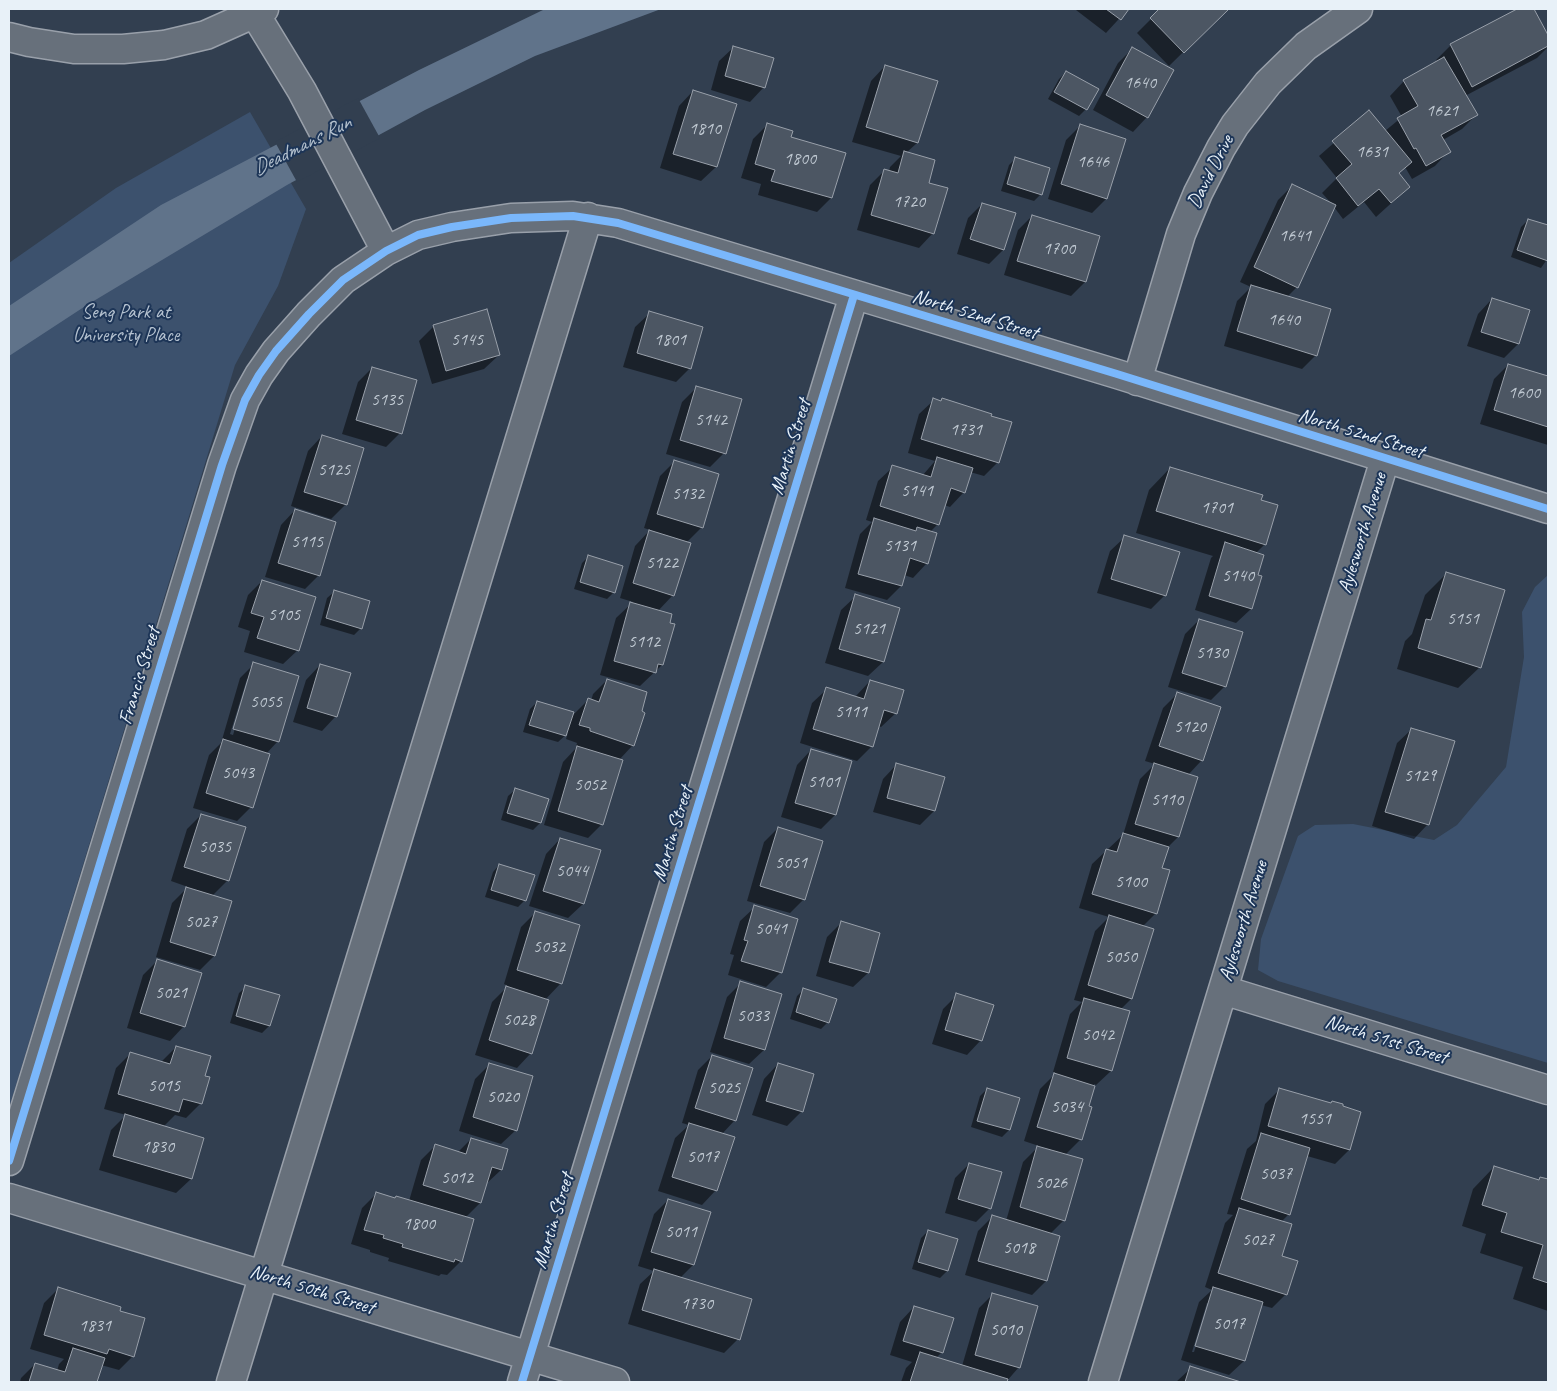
<!DOCTYPE html>
<html>
<head>
<meta charset="utf-8">
<style>
  body { margin:0 }
  #map { position:relative; width:1557px; height:1391px; overflow:hidden; background:#323f50; font-family:Caveat,sans-serif }
  canvas { display:block }
  .frame { position:absolute; inset:0; border:10px solid #e8f1f8; pointer-events:none }
</style>
</head>
<body>
<div id="map">
<canvas width="1557" height="1391"></canvas>
<div class="frame"></div>
</div>
<script>
const g = document.querySelector('canvas').getContext('2d');
g.lineJoin = 'round';
function fillPath(path, color) {
  g.fillStyle = color;
  g.fill(path, 'evenodd');
}
function toPath(rows) {
  const path = new Path2D();
  for (const r of rows) {
    path.moveTo(r[0], r[1]);
    for (let i = 2; i < r.length; i += 2) path.lineTo(r[i], r[i + 1]);
  }
  return path;
}
function strokePath(path, color, width, dash) {
  g.strokeStyle = color;
  g.lineWidth = width;
  g.lineCap = dash ? 'butt' : 'round';
  g.setLineDash(dash || []);
  g.stroke(path);
}
function write(font, color, halo, rows, align = 'center') {
  g.font = font + ' Caveat,sans-serif';
  g.lineWidth = 4;
  g.setLineDash([]);
  g.textBaseline = 'middle';
  g.strokeStyle = halo;
  g.fillStyle = color;
  for (const [text, x, y, turn = 0] of rows) {
    g.save();
    g.translate(x, y);
    g.rotate((+turn || 0) * Math.PI / 180);
    g.textAlign = isNaN(turn) ? turn : align;
    if (halo) g.strokeText(text, 0, 0);
    g.fillText(text, 0, 0);
    g.restore();
  }
}
const green = toPath([
  [250,112,306,209,278,286,235,365,9,1108,9,263,116,188],
  [1548,575,1548,1063,1278,981,1258,970,1261,939,1298,836,1315,825,1353,824,1434,840,1457,825,1506,767,1524,657,1522,612,1535,587]
]);
const water = toPath([
  [545,9,661,9,535,56,425,110,287,185,87,305,9,356,9,306,161,205,419,70]
]);
const pier = toPath([
  [358,98,380,138,297,182,275,142]
]);
const shadow = toPath([
  [1077,9,1128,9,1106,33,1076,10],
  [1161,9,1225,9,1226,10,1169,66,1137,33],
  [1520,9,1533,9,1548,38,1548,47,1537,58,1465,96,1476,115,1462,129,1443,140,1449,151,1435,166,1412,179,1405,167,1398,174,1409,187,1376,217,1364,202,1343,219,1334,207,1297,287,1287,297,1316,355,1302,369,1224,346,1237,301,1251,287,1240,282,1278,200,1292,186,1331,203,1322,193,1337,178,1319,156,1369,112,1385,131,1402,117,1390,96,1404,81,1438,62,1436,60,1451,45],
  [734,47,764,87,750,102,711,90,719,61],
  [1132,49,1147,117,1133,132,1093,110,1118,63],
  [885,66,917,143,906,153,927,184,933,233,919,248,857,230,870,185,885,170,889,172,890,167,901,156,852,142,871,81],
  [1066,72,1086,109,1079,116,1048,99,1059,79],
  [693,91,735,105,716,167,701,181,660,168,679,106],
  [767,125,831,198,817,212,758,195,761,184,741,178,753,139],
  [1080,126,1106,199,1092,213,1048,199,1066,140],
  [1016,158,1041,194,1034,201,1001,191,1009,165],
  [982,204,1003,250,989,264,957,254,968,218],
  [1032,216,1085,282,1071,296,1004,275,1018,230],
  [1528,220,1548,227,1548,258,1541,268,1511,257,1521,227],
  [1492,299,1529,311,1518,344,1504,358,1467,346,1478,314],
  [650,313,690,368,676,382,623,367,635,327],
  [434,326,499,355,484,369,432,384,419,341],
  [1508,365,1548,378,1548,445,1480,424,1494,379],
  [372,368,400,433,386,447,342,434,358,382],
  [697,387,724,453,710,467,666,454,682,402],
  [934,400,940,402,942,400,998,462,984,476,970,472,964,492,950,507,944,505,938,524,930,532,927,563,913,578,904,575,901,586,887,600,845,588,860,534,872,522,866,520,878,481,893,467,922,476,935,461,908,453,919,414],
  [322,436,346,504,331,519,291,506,308,451],
  [674,462,702,527,686,543,673,595,657,612,662,665,640,686,600,675,616,618,633,602,620,598,635,546,650,530,644,528,660,476],
  [1170,468,1260,501,1265,544,1256,553,1257,576,1260,577,1251,609,1236,623,1195,610,1211,558,1213,556,1136,533,1149,490],
  [295,510,319,575,305,589,265,577,281,525],
  [1125,537,1165,595,1151,609,1097,593,1110,551],
  [589,556,614,592,607,599,574,589,582,563],
  [1446,574,1480,667,1458,688,1397,669,1405,641,1412,634,1425,595],
  [262,581,298,650,283,664,244,652,250,631,238,627,248,595],
  [334,592,361,628,354,635,320,625,327,598],
  [856,596,899,609,883,662,868,676,825,663,841,610],
  [1199,620,1225,686,1211,700,1168,687,1185,634],
  [254,664,278,741,266,754,251,807,237,821,193,808,209,755,221,743,240,678],
  [247,679,250,679,233,735,230,734],
  [320,665,336,716,322,731,293,722,306,680],
  [607,680,633,745,619,760,602,824,588,838,544,825,563,762,578,746,576,746,577,743,566,739,568,733,558,742,523,732,530,709,537,702,571,717,588,700,591,701,593,694],
  [870,681,896,713,881,727,878,726,871,747,857,761,800,743,812,703,827,689,855,697],
  [1177,694,1202,760,1188,775,1197,778,1178,837,1167,848,1161,868,1156,913,1142,927,1131,999,1120,1010,1111,1071,1096,1085,1094,1084,1081,1139,1065,1155,1064,1220,1050,1234,1046,1281,1032,1295,965,1275,978,1231,992,1217,1006,1221,1023,1162,1039,1146,1024,1141,1040,1089,1056,1073,1053,1072,1070,1014,1082,1002,1074,1000,1095,931,1109,917,1079,908,1092,864,1123,835,1140,779,1155,764,1145,761,1163,708],
  [1412,729,1428,824,1414,839,1372,826,1397,743],
  [811,750,835,815,821,829,781,817,797,765],
  [897,764,944,778,934,811,920,825,873,812,883,779],
  [515,790,547,800,540,823,533,830,501,820,508,796],
  [201,815,228,880,212,896,214,956,200,970,156,957,172,903,188,887,171,881,187,829],
  [778,828,804,899,790,913,747,901,764,842],
  [560,839,599,851,583,904,568,918,529,906,546,854],
  [499,865,525,900,518,907,485,897,493,872],
  [755,907,781,972,766,987,728,975,734,955,730,954,740,921],
  [536,912,561,983,545,1000,531,1053,517,1068,475,1055,492,1002,508,986,504,984,521,927],
  [841,923,868,973,853,987,816,976,827,937],
  [157,961,184,1026,170,1041,127,1028,143,975],
  [741,983,780,994,764,1050,749,1064,710,1052,727,997],
  [246,987,269,1026,262,1033,230,1023,239,993],
  [804,989,828,1022,821,1029,790,1019,797,996],
  [957,995,981,1040,967,1055,932,1044,943,1009],
  [176,1047,204,1077,201,1103,186,1118,175,1115,163,1127,203,1139,191,1179,176,1193,99,1170,111,1130,126,1115,104,1109,116,1068,131,1053,161,1062],
  [712,1056,735,1120,722,1134,716,1190,702,1205,658,1191,675,1138,689,1125,682,1123,698,1070],
  [490,1064,516,1130,501,1144,459,1131,475,1079],
  [778,1064,802,1111,787,1126,752,1115,764,1079],
  [987,1089,1009,1130,1002,1137,971,1127,980,1096],
  [1280,1089,1349,1150,1335,1164,1307,1156,1289,1214,1281,1222,1280,1257,1286,1294,1272,1308,1261,1305,1244,1361,1229,1375,1181,1360,1199,1302,1212,1290,1205,1287,1225,1223,1233,1215,1227,1214,1247,1149,1256,1141,1265,1104],
  [1207,1303,1209,1303,1194,1352,1192,1352],
  [471,1139,501,1170,486,1184,480,1203,465,1218,461,1261,447,1275,441,1274,439,1276,388,1261,389,1258,370,1252,370,1250,351,1244,362,1208,376,1194,409,1201,421,1160,435,1146,457,1153],
  [969,1164,990,1208,976,1222,945,1213,955,1178],
  [1494,1167,1538,1181,1540,1178,1548,1181,1548,1311,1513,1299,1523,1267,1480,1253,1486,1234,1462,1226,1473,1189],
  [668,1200,693,1265,680,1278,738,1339,724,1353,628,1324,640,1284,654,1271,638,1266,654,1214],
  [928,1231,956,1240,947,1271,940,1278,912,1269,921,1238],
  [58,1289,119,1312,133,1356,119,1370,101,1365,96,1382,20,1382,21,1378,35,1364,57,1371,59,1364,64,1359,30,1349,44,1303],
  [993,1294,1019,1367,1006,1382,901,1382,906,1368,912,1362,890,1355,900,1322,914,1307,942,1352,936,1358,962,1366,979,1308],
  [1191,1368,1236,1382,1176,1382]
]);
const building = toPath([
  [1106,9,1129,9,1121,20,1106,9],
  [1159,9,1227,9,1228,10,1184,53,1150,18,1159,9],
  [1517,9,1534,9,1548,35,1548,46,1472,87,1450,44,1517,9],
  [733,46,774,58,765,88,725,76,733,46],
  [1132,47,1174,70,1148,118,1106,95,1132,47],
  [1444,57,1478,115,1441,135,1451,152,1426,166,1416,148,1414,149,1397,118,1418,106,1403,80,1444,57],
  [885,65,938,81,918,143,866,127,885,65],
  [1066,71,1099,89,1087,110,1054,92,1066,71],
  [693,90,737,104,717,167,673,154,693,90],
  [1369,110,1412,162,1399,173,1410,187,1391,203,1379,189,1358,206,1336,178,1352,164,1332,141,1369,110],
  [767,123,793,131,791,137,846,153,832,198,771,181,775,170,755,164,767,123],
  [1080,124,1126,139,1107,199,1061,184,1080,124],
  [904,151,935,160,929,183,948,188,934,234,871,215,884,169,898,173,904,151],
  [1015,157,1050,168,1042,195,1007,184,1015,157],
  [1292,184,1336,205,1298,288,1254,267,1292,184],
  [982,203,1016,213,1004,250,970,239,982,203],
  [1032,215,1100,236,1086,282,1017,261,1032,215],
  [1528,219,1548,225,1548,261,1517,250,1528,219],
  [1251,285,1331,309,1317,356,1237,331,1251,285],
  [1492,298,1530,310,1519,344,1481,332,1492,298],
  [487,309,500,355,446,371,433,325,487,309],
  [649,311,703,327,691,369,637,353,649,311],
  [1508,364,1548,376,1548,427,1494,410,1508,364],
  [372,367,417,380,402,434,356,420,372,367],
  [696,386,742,399,726,454,680,440,696,386],
  [933,398,941,401,942,398,992,414,991,416,1012,422,999,463,921,439,933,398],
  [322,435,364,448,347,505,304,492,322,435],
  [937,457,973,468,965,493,951,488,939,525,880,506,892,465,931,477,937,457],
  [674,460,719,474,703,528,657,514,674,460],
  [1170,467,1263,495,1261,500,1278,505,1266,545,1156,511,1170,467],
  [295,509,336,522,320,576,278,563,295,509],
  [874,518,916,531,917,527,937,533,928,564,910,558,902,586,858,574,874,518],
  [649,530,691,543,674,596,633,583,649,530],
  [1124,535,1180,552,1166,596,1111,579,1124,535],
  [1225,542,1264,555,1258,575,1262,576,1252,609,1209,596,1225,542],
  [588,555,623,566,615,593,580,582,588,555],
  [1446,572,1505,590,1481,668,1418,648,1426,619,1431,620,1446,572],
  [262,580,316,597,299,651,257,638,264,617,251,613,262,580],
  [334,590,370,601,362,629,326,618,334,590],
  [855,594,900,608,884,662,839,649,855,594],
  [630,602,672,614,670,623,675,624,663,665,658,664,656,673,614,661,630,602],
  [1199,619,1243,632,1226,687,1182,673,1199,619],
  [253,662,299,676,279,742,233,729,253,662],
  [320,664,351,673,337,717,307,708,320,664],
  [607,679,647,692,642,711,645,713,634,746,590,731,590,728,579,725,588,698,599,702,607,679],
  [870,680,904,690,897,714,884,710,873,747,813,729,826,687,864,699,870,680],
  [1177,692,1221,707,1203,761,1159,746,1177,692],
  [537,701,574,712,566,736,529,725,537,701],
  [1411,728,1455,741,1429,825,1385,812,1411,728],
  [223,739,270,754,253,808,206,793,223,739],
  [577,746,623,760,603,825,558,811,577,746],
  [811,749,852,761,836,815,795,803,811,749],
  [896,763,945,777,935,811,887,798,896,763],
  [1154,763,1198,777,1179,837,1135,824,1154,763],
  [515,788,549,799,541,823,507,813,515,788],
  [201,814,246,827,229,881,184,867,201,814],
  [778,827,823,841,805,900,760,886,778,827],
  [1123,833,1169,847,1162,868,1170,870,1157,914,1092,894,1106,849,1117,852,1123,833],
  [560,838,601,850,584,904,543,891,560,838],
  [499,864,535,875,526,901,491,890,499,864],
  [186,887,232,901,215,956,170,942,186,887],
  [754,905,798,919,782,973,741,961,748,941,744,940,754,905],
  [535,911,580,925,562,984,517,970,535,911],
  [1109,915,1154,929,1132,999,1088,985,1109,915],
  [841,921,880,933,869,973,829,962,841,921],
  [157,959,202,973,185,1027,140,1013,157,959],
  [740,981,782,994,765,1050,724,1038,740,981],
  [245,985,280,995,270,1026,236,1016,245,985],
  [506,986,549,1000,532,1054,489,1040,506,986],
  [803,988,837,999,829,1023,796,1012,803,988],
  [956,993,994,1005,982,1041,945,1030,956,993],
  [1084,998,1130,1011,1112,1071,1067,1058,1084,998],
  [176,1046,211,1056,205,1076,210,1077,202,1104,183,1099,179,1112,118,1094,130,1052,170,1064,176,1046],
  [712,1055,753,1068,736,1121,695,1108,712,1055],
  [489,1063,533,1076,517,1131,473,1117,489,1063],
  [778,1063,814,1074,803,1112,766,1101,778,1063],
  [1054,1073,1095,1086,1089,1106,1092,1107,1082,1140,1037,1127,1054,1073],
  [987,1088,1020,1098,1010,1130,977,1121,987,1088],
  [1279,1088,1331,1103,1332,1101,1343,1104,1343,1106,1361,1112,1350,1150,1268,1126,1279,1088],
  [125,1114,204,1138,192,1179,113,1156,125,1114],
  [689,1123,735,1137,717,1191,672,1177,689,1123],
  [1261,1133,1310,1148,1290,1215,1241,1199,1261,1133],
  [471,1138,508,1149,502,1170,492,1167,481,1203,423,1185,435,1144,466,1154,471,1138],
  [1037,1146,1083,1159,1065,1221,1020,1207,1037,1146],
  [969,1163,1002,1172,991,1209,958,1199,969,1163],
  [1494,1166,1539,1180,1540,1177,1548,1179,1548,1283,1533,1278,1543,1245,1501,1232,1507,1213,1482,1205,1494,1166],
  [376,1192,395,1198,396,1196,474,1219,462,1262,455,1259,454,1262,402,1247,403,1244,383,1238,384,1235,364,1230,376,1192],
  [668,1199,711,1212,694,1265,651,1252,668,1199],
  [1239,1208,1292,1224,1282,1256,1298,1261,1287,1295,1218,1273,1239,1208],
  [992,1215,1060,1236,1047,1281,978,1261,992,1215],
  [928,1230,958,1239,948,1271,918,1262,928,1230],
  [654,1269,752,1299,740,1340,642,1310,654,1269],
  [58,1287,121,1307,120,1311,145,1318,134,1357,109,1349,107,1354,44,1335,58,1287],
  [1213,1287,1263,1302,1245,1361,1195,1346,1213,1287],
  [992,1293,1038,1306,1020,1368,975,1355,992,1293],
  [914,1306,954,1318,943,1353,903,1341,914,1306],
  [73,1348,105,1358,97,1382,29,1382,35,1363,65,1372,73,1348],
  [920,1352,1008,1379,1007,1382,910,1382,920,1352],
  [1190,1366,1241,1382,1185,1382,1190,1366]
]);
const minor = toPath([
  [255,14,302,91,386,251],
  [9,37,29,42,74,49,123,49,164,45,206,35,264,9],
  [1137,381,1181,234,1198,193,1221,148,1235,125,1268,83,1306,46,1358,9],
  [1223,990,1548,1090],
  [9,1161,222,465,245,400,259,375,276,351,309,314,343,280,386,251,418,235,452,227,511,218,573,216,618,223,1117,374,1548,509],
  [9,1198,615,1382],
  [231,1382,588,217],
  [522,1382,854,295],
  [1103,1382,1385,459]
]);
const cycleway = toPath([
  [9,1161,222,465,245,400,259,375,276,351,309,314,343,280,386,251,418,235,452,227,511,218,573,216,618,223,1117,374,1548,509],
  [522,1382,854,295]
]);
const numberNames = [
  ["1640",1140,83],
  ["1621",1442,111],
  ["1810",705,129],
  ["1631",1372,152],
  ["1800",800,159],
  ["1646",1093,162],
  ["1720",909,202],
  ["1641",1295,236],
  ["1700",1059,249],
  ["1640",1284,320],
  ["5145",467,340],
  ["1801",670,340],
  ["1600",1524,393],
  ["5135",387,400],
  ["5142",711,420],
  ["1731",966,430],
  ["5125",334,470],
  ["5141",917,491],
  ["5132",688,494],
  ["1701",1217,508],
  ["5115",307,542],
  ["5131",900,546],
  ["5122",662,563],
  ["5140",1238,576],
  ["5105",284,615],
  ["5151",1463,619],
  ["5121",869,629],
  ["5112",644,642],
  ["5130",1212,653],
  ["5055",266,702],
  ["5111",851,712],
  ["5120",1190,727],
  ["5043",238,773],
  ["5129",1420,776],
  ["5101",824,782],
  ["5052",590,785],
  ["5110",1167,800],
  ["5035",215,847],
  ["5051",791,863],
  ["5044",572,871],
  ["5100",1131,882],
  ["5027",201,922],
  ["5041",771,929],
  ["5032",549,947],
  ["5050",1121,957],
  ["5021",171,993],
  ["5033",753,1016],
  ["5028",519,1020],
  ["5042",1098,1035],
  ["5015",164,1086],
  ["5025",724,1088],
  ["5020",503,1097],
  ["5034",1067,1107],
  ["1551",1315,1119],
  ["1830",158,1147],
  ["5017",703,1157],
  ["5037",1276,1174],
  ["5012",457,1178],
  ["5026",1051,1183],
  ["1800",419,1224],
  ["5011",681,1232],
  ["5027",1258,1240],
  ["5018",1019,1248],
  ["1730",697,1304],
  ["5017",1229,1324],
  ["1831",95,1326],
  ["5010",1006,1330]
];
const streetNames = [
  ["David Drive",1211,172,-63],
  ["North 52nd Street",975,315,17],
  ["North 52nd Street",1361,434,17],
  ["Martin Street",791,447,-73],
  ["Aylesworth Avenue",1363,533,-73],
  ["Francis Street",140,676,-73],
  ["Martin Street",673,834,-73],
  ["Aylesworth Avenue",1244,921,-73],
  ["North 51st Street",1386,1040,17],
  ["Martin Street",554,1221,-73],
  ["North 50th Street",312,1290,17]
];
const parkNames = [
  ["Seng Park at",126,313],
  ["University Place",126,336]
];
const waterNames = [
  ["Deadmans Run",302,146,-27]
];
fillPath(green, '#3c516d');
fillPath(water, '#60738a');
fillPath(pier, '#323f50');
fillPath(shadow, '#0007');
fillPath(building, '#4c5663');
strokePath(building, '#99a0aa', 1);
strokePath(minor, '#99a0aa', 31);
strokePath(minor, '#67707b', 28);
strokePath(cycleway, '#7ab7fb', 8);
write('18px', '#c1cad3', null, numberNames);
write('20px', '#e8f1f8', '#1d3557', streetNames);
write('20px', '#b5c2d0', '#1d3557', parkNames);
write('italic 21px', '#b4c1ce', '#1d3557', waterNames);
</script>
</body>
</html>
